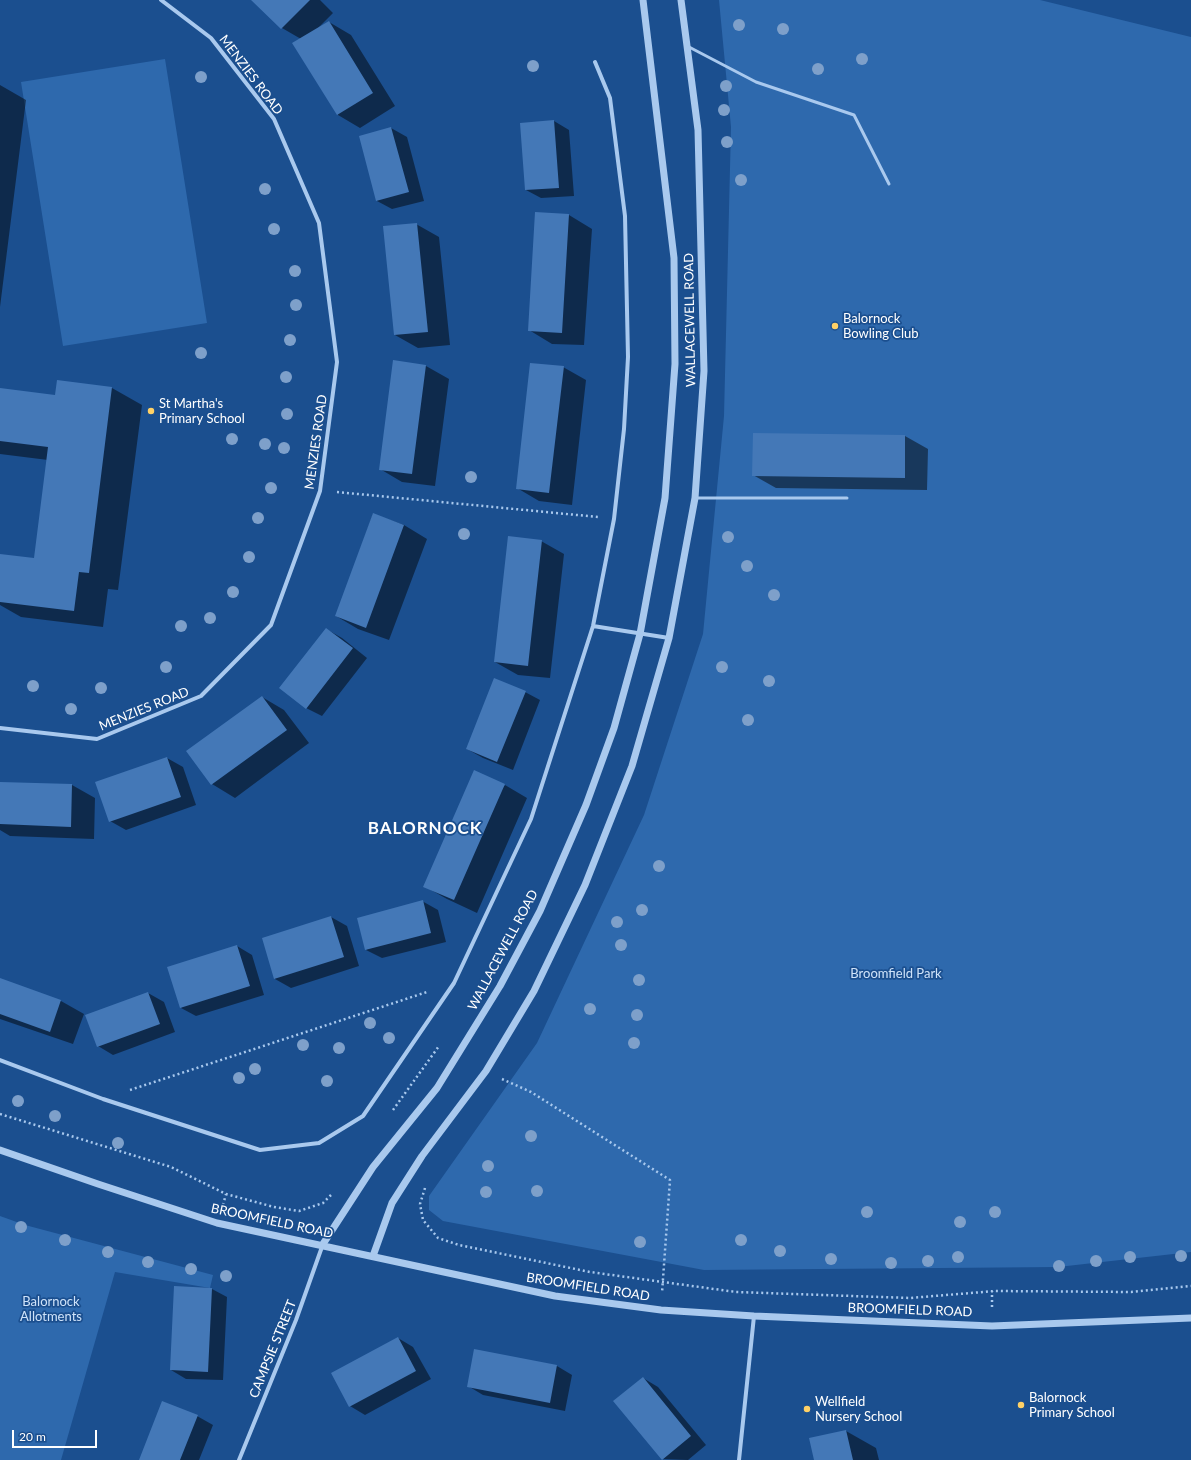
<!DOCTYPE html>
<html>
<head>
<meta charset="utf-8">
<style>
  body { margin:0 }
  #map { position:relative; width:1191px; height:1460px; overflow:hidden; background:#1b4f8f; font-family:Lato,sans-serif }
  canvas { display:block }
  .scale { position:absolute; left:12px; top:1430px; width:85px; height:18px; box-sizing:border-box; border:2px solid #fff; border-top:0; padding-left:5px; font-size:12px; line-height:14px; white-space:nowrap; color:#fff; -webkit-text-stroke:3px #1b4f8f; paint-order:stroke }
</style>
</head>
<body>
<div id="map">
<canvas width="1191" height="1460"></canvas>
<div class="scale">20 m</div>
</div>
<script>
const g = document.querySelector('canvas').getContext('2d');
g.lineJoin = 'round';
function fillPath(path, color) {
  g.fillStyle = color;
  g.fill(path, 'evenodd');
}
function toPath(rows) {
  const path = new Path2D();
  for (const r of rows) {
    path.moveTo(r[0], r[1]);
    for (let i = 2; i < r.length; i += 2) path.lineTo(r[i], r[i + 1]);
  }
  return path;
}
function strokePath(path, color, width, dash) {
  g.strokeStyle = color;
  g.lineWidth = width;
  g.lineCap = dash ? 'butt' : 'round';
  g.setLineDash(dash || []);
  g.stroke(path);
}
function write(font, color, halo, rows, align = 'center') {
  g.font = font + ' Lato,sans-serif';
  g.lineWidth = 3.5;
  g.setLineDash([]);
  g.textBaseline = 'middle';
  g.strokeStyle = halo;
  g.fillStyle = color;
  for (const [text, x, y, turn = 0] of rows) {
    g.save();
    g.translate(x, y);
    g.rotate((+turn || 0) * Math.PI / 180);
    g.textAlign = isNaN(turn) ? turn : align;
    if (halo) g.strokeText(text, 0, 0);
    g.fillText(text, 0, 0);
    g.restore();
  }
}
const green = toPath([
  [719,0,1040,0,1191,37,1191,1252,1058,1267,704,1270,443,1221,429,1210,429,1196,537,1043,644,815,703,634,724,416,731,127],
  [165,59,207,323,63,346,21,82],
  [0,1216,25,1225,213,1275,210,1288,115,1272,61,1460,0,1460]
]);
const shadow = toPath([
  [253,0,320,0,333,13,318,28,329,22,351,35,395,106,360,128,338,115,294,43,301,39,282,28],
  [0,85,26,100,0,307],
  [554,121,569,130,574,196,541,198,526,190],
  [391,128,407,137,424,201,392,209,377,201],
  [569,215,592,229,584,345,552,344,529,330],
  [416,224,439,237,450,345,418,348,395,335],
  [394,362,426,366,449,379,435,486,402,482,380,469],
  [563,367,586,380,572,505,539,501,517,488],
  [58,381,112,388,142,405,118,590,108,589,103,627,21,617,0,605,0,555,35,559,48,460,0,454,0,389,56,396],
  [905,436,928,449,927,490,776,488,753,475],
  [373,514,404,525,427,539,389,640,358,629,336,616],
  [541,541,564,554,550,678,518,675,495,662],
  [326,629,342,638,367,658,322,716,306,708],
  [525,692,540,700,513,770,483,758,467,749],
  [262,697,284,710,309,743,235,798,212,784,188,751],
  [167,758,183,767,196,805,126,830,110,821,97,783],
  [0,783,72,785,95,798,94,839,10,836,0,830],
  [505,785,527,798,477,913,447,899,424,886],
  [422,901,438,910,446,942,382,958,366,950],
  [331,917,347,926,359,966,291,988,275,979,263,939],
  [237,946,252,955,264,995,196,1016,181,1008],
  [0,980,61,1001,84,1014,73,1044,0,1019],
  [148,993,164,1002,175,1032,113,1055,98,1046,86,1016],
  [212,1289,227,1297,223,1380,186,1379,171,1370],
  [398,1338,413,1347,431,1379,365,1415,350,1406],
  [475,1350,557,1366,572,1375,565,1411,483,1395,468,1386],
  [643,1378,658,1387,706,1445,688,1460,662,1459],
  [197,1416,213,1425,199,1460,140,1460],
  [846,1431,876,1448,879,1460,815,1460,810,1439]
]);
const building = toPath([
  [251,0,310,0,281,29],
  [329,21,373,93,337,115,292,43],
  [554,120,559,188,525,190,520,123],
  [391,127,409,192,376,201,359,136],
  [535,212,569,214,562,333,528,331],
  [417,223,428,332,394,335,383,226],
  [393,360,426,365,412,474,379,470],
  [530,363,564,366,549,493,516,489],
  [57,380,112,387,89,573,79,572,74,611,0,602,0,554,34,558,48,447,0,441,0,388,55,395],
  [753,433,905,435,905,478,752,476],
  [373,513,404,525,366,628,335,616],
  [508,536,542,540,528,666,494,662],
  [326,628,353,648,306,709,279,688],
  [494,678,526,691,497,762,466,749],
  [262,696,287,730,211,785,186,751],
  [167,757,181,797,109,822,95,782],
  [474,770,505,784,454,900,423,887],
  [0,782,72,784,71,827,0,824],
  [423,900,431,933,365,950,357,918],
  [331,916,344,957,274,979,262,938],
  [237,945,250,986,180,1008,167,967],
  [0,978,61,1000,50,1032,0,1014],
  [148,992,160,1024,97,1047,85,1015],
  [174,1286,212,1288,208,1372,170,1370],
  [398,1337,416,1371,349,1407,331,1373],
  [474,1349,557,1365,550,1403,467,1387],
  [643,1377,691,1436,662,1460,613,1401],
  [162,1401,198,1415,180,1460,139,1460],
  [846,1430,853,1460,814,1460,809,1438]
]);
const path = toPath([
  [337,492,598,517],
  [502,1079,531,1092,670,1180,662,1293],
  [130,1090,427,992],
  [393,1110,439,1046],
  [0,1114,171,1167,226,1194,274,1207,299,1211,323,1203,331,1195],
  [425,1188,420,1204,423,1220,438,1238,459,1245,590,1272,736,1292,910,1298,995,1291,1131,1292,1191,1286],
  [223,1205,226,1194],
  [992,1307,992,1291]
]);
const service = toPath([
  [689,47,756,82,854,115,889,184],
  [695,498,847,498]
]);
const minor = toPath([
  [593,626,669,638],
  [0,728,97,739,201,696,271,625,320,491,337,362,319,223,274,119,211,38,161,0],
  [0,1060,103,1099,260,1150,319,1143,363,1116,454,983,531,819,593,626,614,519,624,429,628,357,625,216,610,98,595,62],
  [239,1460,296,1320,323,1244],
  [739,1460,754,1316]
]);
const tertiary = toPath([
  [0,1150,98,1184,217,1223,555,1296,661,1310,754,1316,992,1326,1191,1318],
  [323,1244,373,1167,437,1088,500,986,540,911,586,805,614,728,640,634,665,498,675,364,674,258,643,0],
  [373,1256,392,1203,422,1156,486,1071,534,991,585,885,632,766,669,638,695,498,704,371,698,130,681,0]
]);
const trees = [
  [739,25],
  [783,29],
  [862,59],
  [533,66],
  [818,69],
  [201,77],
  [726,86],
  [724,110],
  [727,142],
  [741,180],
  [265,189],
  [274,229],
  [295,271],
  [296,305],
  [290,340],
  [201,353],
  [286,377],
  [287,414],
  [232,439],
  [265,444],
  [284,448],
  [471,477],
  [271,488],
  [258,518],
  [464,534],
  [728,537],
  [249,557],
  [747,566],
  [233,592],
  [774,595],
  [210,618],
  [181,626],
  [166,667],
  [722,667],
  [769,681],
  [33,686],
  [101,688],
  [71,709],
  [748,720],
  [659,866],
  [642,910],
  [617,922],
  [621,945],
  [639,980],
  [590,1009],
  [637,1015],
  [370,1023],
  [389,1038],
  [634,1043],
  [303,1045],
  [339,1048],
  [255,1069],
  [239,1078],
  [327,1081],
  [18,1101],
  [55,1116],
  [531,1136],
  [118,1143],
  [488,1166],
  [537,1191],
  [486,1192],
  [867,1212],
  [995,1212],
  [960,1222],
  [21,1227],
  [65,1240],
  [741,1240],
  [640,1242],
  [780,1251],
  [108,1252],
  [1181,1256],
  [958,1257],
  [1130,1257],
  [831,1259],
  [928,1261],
  [1096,1261],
  [148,1262],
  [891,1263],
  [1059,1266],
  [191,1269],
  [226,1276]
];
const markers = [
  [835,326,4,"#ffd166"],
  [151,411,4,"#ffd166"],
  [1021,1405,4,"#ffd166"],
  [807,1409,4,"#ffd166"]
];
const streetNames = [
  ["MENZIES ROAD",251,75,53],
  ["WALLACEWELL ROAD",690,320,-91],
  ["MENZIES ROAD",316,442,-82],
  ["MENZIES ROAD",144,709,-22],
  ["WALLACEWELL ROAD",503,950,-62],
  ["BROOMFIELD ROAD",272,1221,12],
  ["BROOMFIELD ROAD",588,1287,9],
  ["BROOMFIELD ROAD",910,1310,2],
  ["CAMPSIE STREET",273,1349,-68]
];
const poiNames = [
  ["Balornock",843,319],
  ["Bowling Club",843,334],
  ["St Martha's",159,404],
  ["Primary School",159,419],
  ["Balornock",1029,1398],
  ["Primary School",1029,1413],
  ["Wellfield",815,1402],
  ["Nursery School",815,1417]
];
const parkNames = [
  ["Broomfield Park",896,974],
  ["Balornock",51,1302],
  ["Allotments",51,1317]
];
const districtNames = [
  ["BALORNOCK",425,829]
];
fillPath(green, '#2e69ad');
fillPath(shadow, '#0007');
fillPath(building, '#4478b7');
strokePath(path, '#a9c9ee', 2.5, [2, 3]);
strokePath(service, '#a9c9ee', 3);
strokePath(minor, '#a9c9ee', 4);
strokePath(tertiary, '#a9c9ee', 7);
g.fillStyle = '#7ea0ca';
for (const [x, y] of trees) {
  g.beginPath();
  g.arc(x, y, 6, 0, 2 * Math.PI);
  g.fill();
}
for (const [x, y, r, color] of markers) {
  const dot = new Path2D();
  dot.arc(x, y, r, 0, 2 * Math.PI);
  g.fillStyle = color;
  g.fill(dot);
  strokePath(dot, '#1b4f8f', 1.5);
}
write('13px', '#fff', '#1b4f8f', streetNames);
write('13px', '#fff', '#1b4f8f', poiNames, 'left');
write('13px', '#cfe3fa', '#1b4f8f', parkNames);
g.letterSpacing = '1px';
write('bold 17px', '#fff', '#1b4f8f', districtNames);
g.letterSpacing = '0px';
</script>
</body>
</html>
